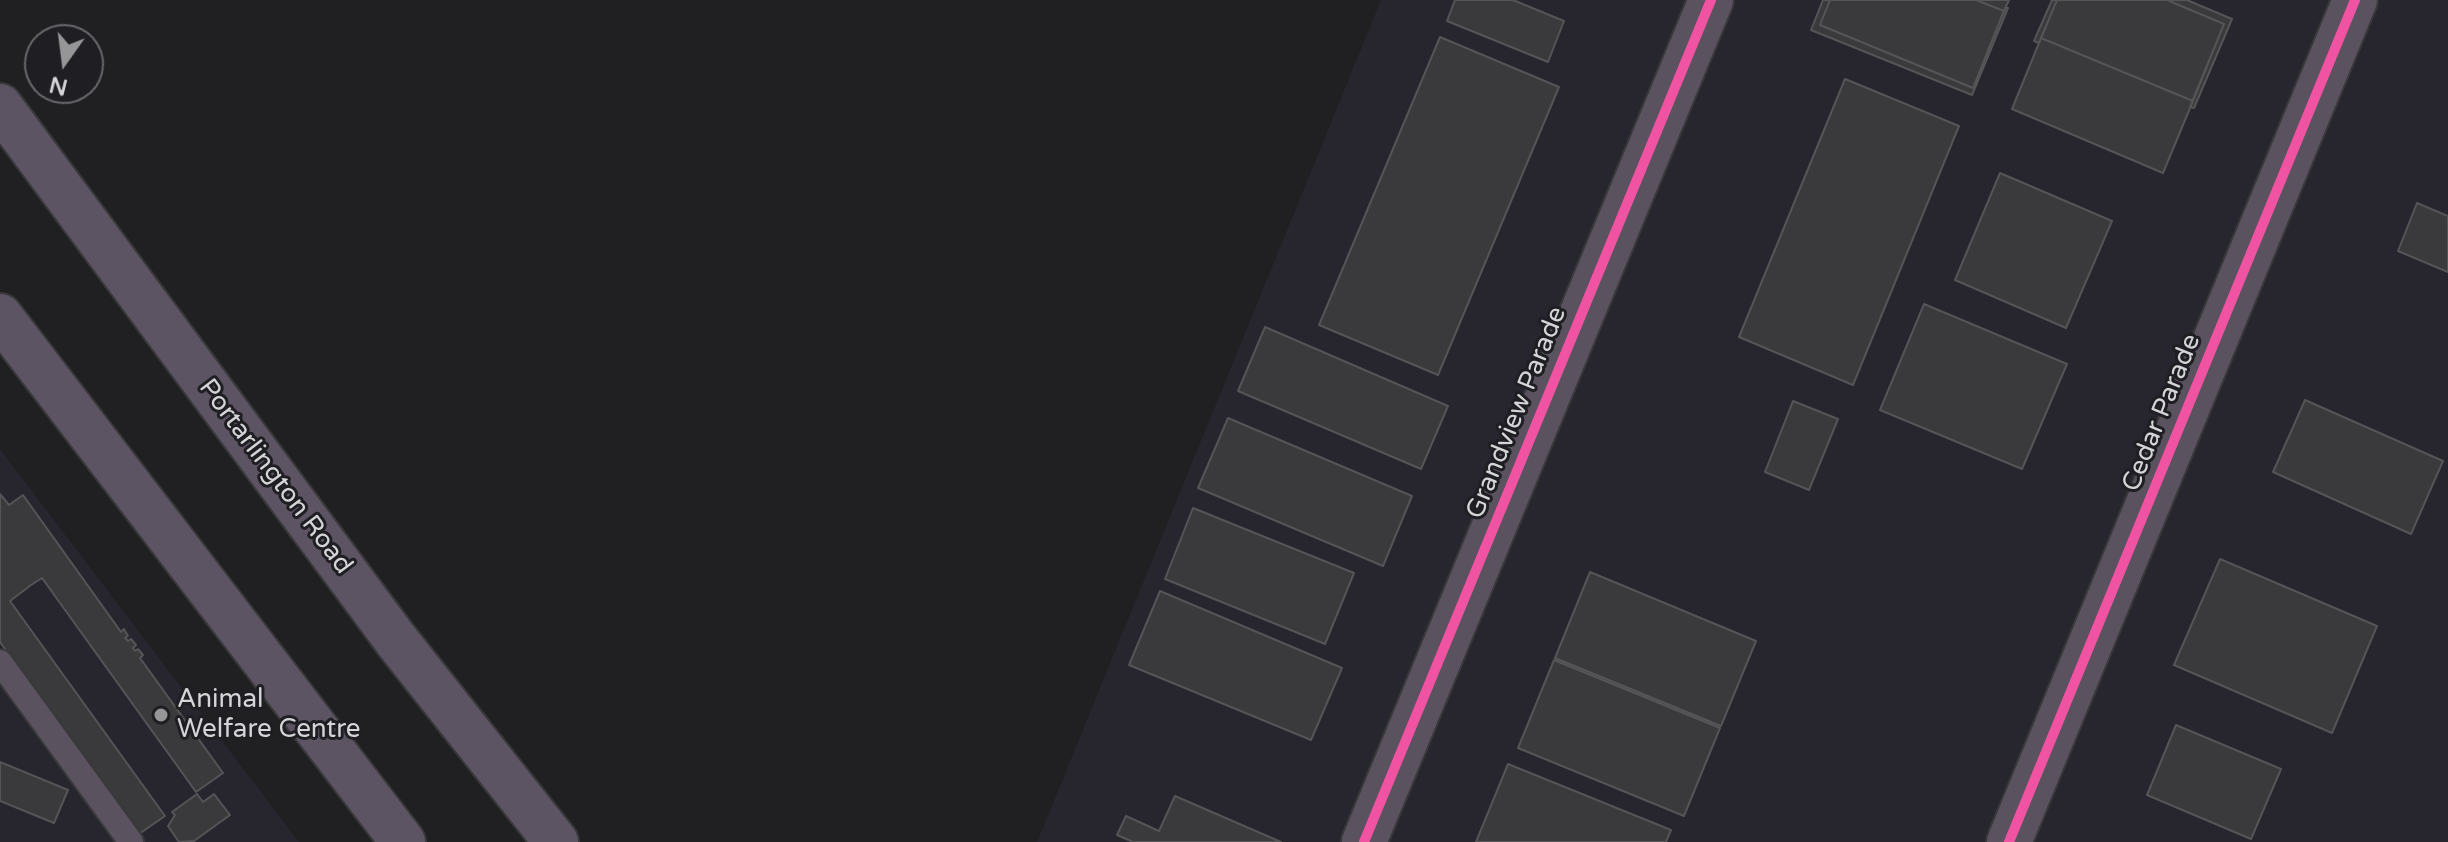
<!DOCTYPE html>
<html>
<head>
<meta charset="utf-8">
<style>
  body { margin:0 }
  #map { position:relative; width:2448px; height:842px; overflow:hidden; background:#201f22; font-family:"Varela Round",sans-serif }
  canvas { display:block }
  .north { position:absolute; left:24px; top:24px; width:80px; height:80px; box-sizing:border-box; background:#1f1e23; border:2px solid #68676b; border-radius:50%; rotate:194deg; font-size:22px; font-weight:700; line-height:32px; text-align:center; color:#d5d5d8 }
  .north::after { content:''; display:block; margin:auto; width:28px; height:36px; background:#969598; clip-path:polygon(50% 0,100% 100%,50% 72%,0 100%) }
</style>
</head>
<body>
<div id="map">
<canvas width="2448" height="842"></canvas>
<div class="north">N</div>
</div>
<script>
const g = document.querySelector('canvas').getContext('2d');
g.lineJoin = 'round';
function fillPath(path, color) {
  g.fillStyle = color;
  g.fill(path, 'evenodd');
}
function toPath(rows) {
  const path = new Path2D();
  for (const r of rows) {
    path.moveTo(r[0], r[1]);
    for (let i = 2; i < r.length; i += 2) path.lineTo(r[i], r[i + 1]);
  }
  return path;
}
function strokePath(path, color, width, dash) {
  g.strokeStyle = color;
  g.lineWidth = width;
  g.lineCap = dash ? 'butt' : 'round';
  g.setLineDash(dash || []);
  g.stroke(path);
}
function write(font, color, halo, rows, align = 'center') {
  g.font = font + ' "Varela Round",sans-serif';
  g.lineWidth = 6;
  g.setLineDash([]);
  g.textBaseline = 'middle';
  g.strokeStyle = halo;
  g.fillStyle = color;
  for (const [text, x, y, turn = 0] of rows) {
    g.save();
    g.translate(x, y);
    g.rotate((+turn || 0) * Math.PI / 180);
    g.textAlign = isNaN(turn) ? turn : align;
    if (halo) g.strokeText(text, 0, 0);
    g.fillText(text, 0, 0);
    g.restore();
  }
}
const built = toPath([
  [1381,0,2448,0,2448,842,1037,842],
  [0,449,299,842,0,842]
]);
const building = toPath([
  [1455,0,1513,0,1564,21,1548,62,1447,21,1455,0],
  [1823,0,1830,0,1820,25,1973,88,2005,8,2008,8,1972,95,1811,30,1823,0],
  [1830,0,1976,0,2004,11,1973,88,1820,25,1830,0],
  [1976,0,2009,0,2004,11,1976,0],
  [2052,0,2057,0,2039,43,2034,41,2052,0],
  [2057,0,2167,0,2224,24,2193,101,2041,38,2057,0],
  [2167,0,2187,0,2232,19,2194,108,2190,107,2224,24,2167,0],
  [1440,37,1559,87,1438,375,1319,325,1440,37],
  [2041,38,2193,101,2163,173,2012,109,2041,38],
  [1845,79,1959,126,1853,385,1739,337,1845,79],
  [2000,173,2112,221,2066,328,1955,280,2000,173],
  [2417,203,2448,216,2448,272,2398,251,2417,203],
  [1924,304,2067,364,2022,469,1880,410,1924,304],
  [1265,327,1448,406,1421,469,1238,391,1265,327],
  [2305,400,2443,461,2411,534,2273,472,2305,400],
  [1793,401,1838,419,1809,490,1765,472,1793,401],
  [1228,418,1412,496,1383,566,1198,488,1228,418],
  [0,494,9,505,23,495,121,632,124,629,128,636,125,638,128,641,131,639,136,645,133,648,135,651,138,649,143,655,140,658,223,773,196,792,42,578,31,585,10,601,165,816,139,834,0,642,0,494],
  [1193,508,1354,573,1325,644,1165,579,1193,508],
  [2220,559,2377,626,2332,733,2174,665,2220,559],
  [1590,572,1756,641,1721,726,1555,658,1590,572],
  [1160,591,1342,668,1311,740,1129,665,1160,591],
  [1554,660,1720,728,1684,816,1518,748,1554,660],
  [2176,725,2281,769,2251,839,2147,795,2176,725],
  [0,762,68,790,54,823,0,801,0,762],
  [1508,764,1671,830,1666,842,1476,842,1508,764],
  [197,794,203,802,214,794,230,815,194,841,179,842,168,826,175,815,172,812,197,794],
  [1175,796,1281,842,1133,842,1117,835,1126,816,1159,831,1175,796]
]);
const service = toPath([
  [0,662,131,842]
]);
const minor = toPath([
  [1364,842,1711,0],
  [2009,842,2355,0]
]);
const secondary = toPath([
  [0,106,396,640,556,842],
  [0,316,403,842]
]);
const cycleway = toPath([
  [1364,842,1711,0],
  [2009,842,2355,0]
]);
const markers = [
  [161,715,8,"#969598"]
];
const streetNames = [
  ["Grandview Parade",1517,413,-68],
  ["Cedar Parade",2162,413,-68],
  ["Portarlington Road",275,477,53]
];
const poiNames = [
  ["Animal",177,700],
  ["Welfare Centre",177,730]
];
fillPath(built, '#27252e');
fillPath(building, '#3a393c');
strokePath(building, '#555457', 2);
strokePath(service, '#39393b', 28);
strokePath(minor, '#39393b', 48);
strokePath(secondary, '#39393b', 48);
strokePath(service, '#5b5260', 24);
strokePath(minor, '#5b5260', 44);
strokePath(secondary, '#5d5463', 44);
strokePath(cycleway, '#f153a3', 10);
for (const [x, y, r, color] of markers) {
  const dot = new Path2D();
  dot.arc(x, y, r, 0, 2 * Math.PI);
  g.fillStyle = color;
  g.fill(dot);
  strokePath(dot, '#1f1e23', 3);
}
write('26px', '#d5d5d8', '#1f1e23', streetNames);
write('26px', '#d5d5d8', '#1f1e23', poiNames, 'left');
</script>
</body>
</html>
